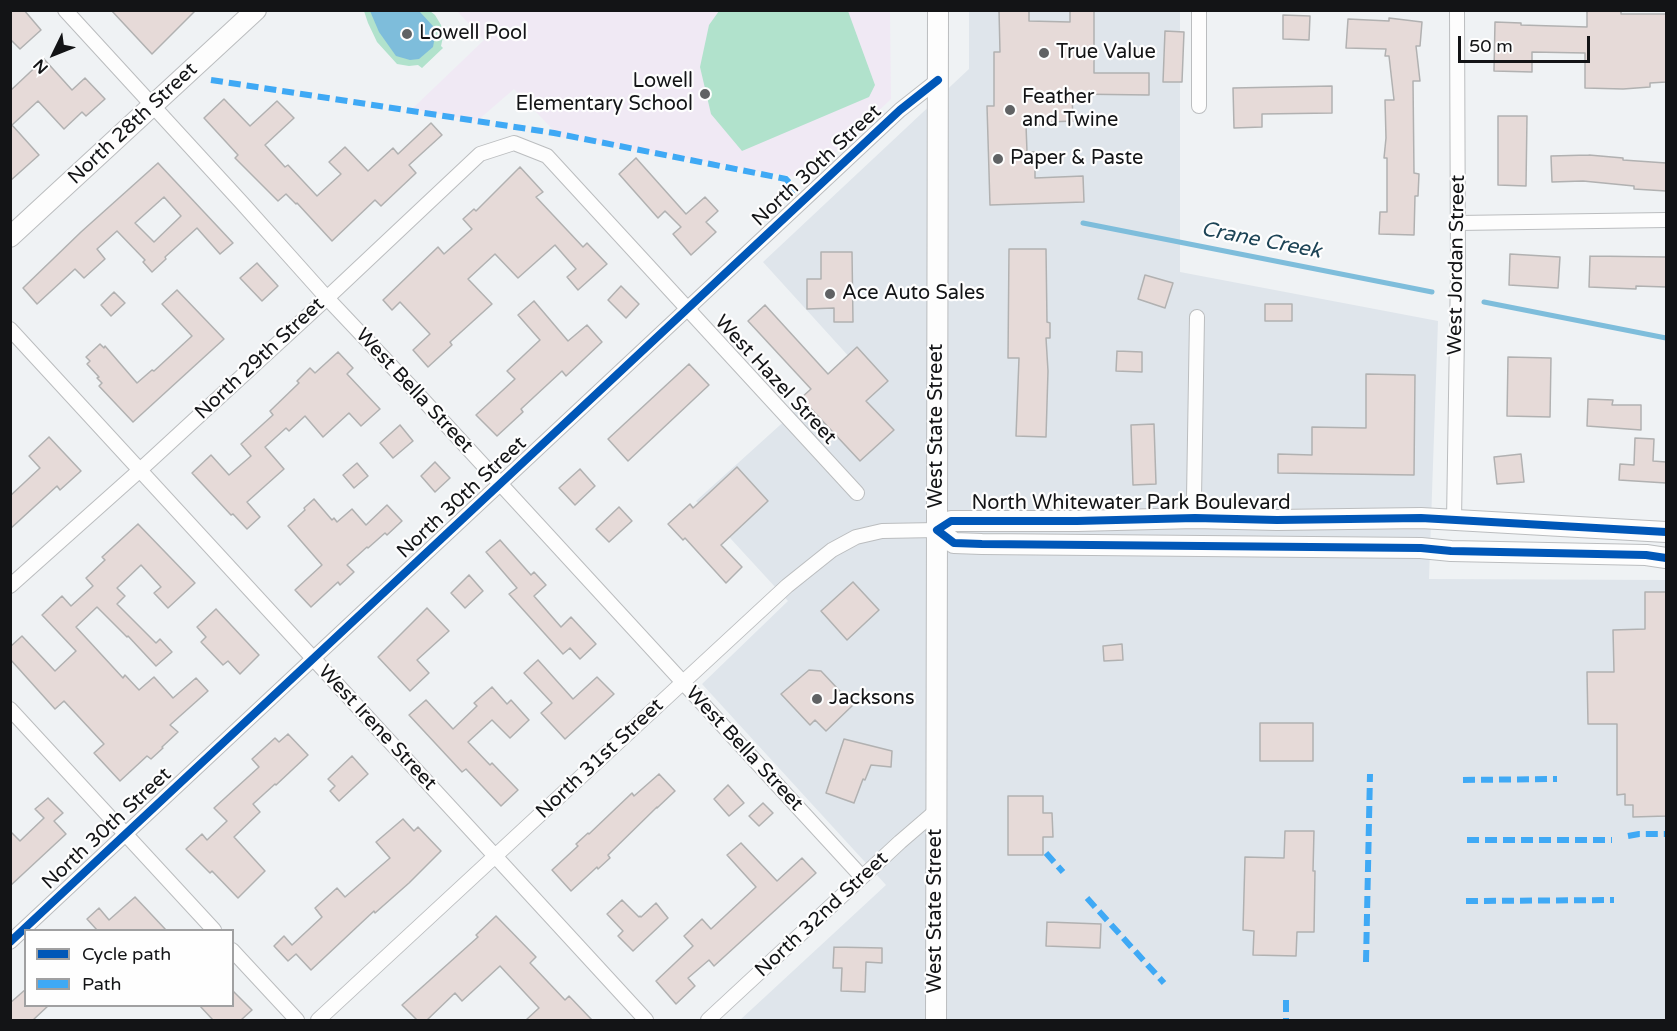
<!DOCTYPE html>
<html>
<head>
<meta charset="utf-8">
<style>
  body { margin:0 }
  #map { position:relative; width:1677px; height:1031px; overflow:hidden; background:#eff2f4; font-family:"Varela Round",sans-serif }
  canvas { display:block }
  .frame { position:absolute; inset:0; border:12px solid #131416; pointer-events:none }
  .legend { position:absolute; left:24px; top:929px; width:210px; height:78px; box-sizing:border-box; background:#fefefe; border:2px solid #a0a0a1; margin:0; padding:8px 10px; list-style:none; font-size:18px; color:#131416 }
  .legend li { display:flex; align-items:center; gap:12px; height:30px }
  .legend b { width:30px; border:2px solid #a0a0a1 }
  .north { position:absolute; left:24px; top:24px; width:60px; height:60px; -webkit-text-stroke:4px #fefefe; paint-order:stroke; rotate:227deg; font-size:16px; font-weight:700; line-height:24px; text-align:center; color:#131416 }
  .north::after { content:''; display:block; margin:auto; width:21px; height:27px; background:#131416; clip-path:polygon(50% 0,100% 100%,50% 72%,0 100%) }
  .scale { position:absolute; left:1458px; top:36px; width:132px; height:27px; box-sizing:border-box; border:3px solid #131416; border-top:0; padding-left:8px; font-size:18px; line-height:21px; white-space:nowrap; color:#131416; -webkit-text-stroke:4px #fefefe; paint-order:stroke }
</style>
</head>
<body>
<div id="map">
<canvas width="1677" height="1031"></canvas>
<div class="frame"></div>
<ul class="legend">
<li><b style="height:8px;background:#0057b8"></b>Cycle path</li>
<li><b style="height:8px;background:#3fa9f5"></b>Path</li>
</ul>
<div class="north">N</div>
<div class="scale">50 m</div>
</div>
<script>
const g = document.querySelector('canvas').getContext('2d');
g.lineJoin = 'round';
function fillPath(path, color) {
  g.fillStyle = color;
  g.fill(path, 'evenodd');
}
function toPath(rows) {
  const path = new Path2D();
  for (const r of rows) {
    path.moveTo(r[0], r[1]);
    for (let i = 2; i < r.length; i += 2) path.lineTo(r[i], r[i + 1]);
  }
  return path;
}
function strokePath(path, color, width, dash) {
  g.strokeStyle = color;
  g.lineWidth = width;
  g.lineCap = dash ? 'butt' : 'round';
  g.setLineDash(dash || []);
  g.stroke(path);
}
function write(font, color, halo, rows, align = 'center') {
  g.font = font + ' "Varela Round",sans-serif';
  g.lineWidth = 4.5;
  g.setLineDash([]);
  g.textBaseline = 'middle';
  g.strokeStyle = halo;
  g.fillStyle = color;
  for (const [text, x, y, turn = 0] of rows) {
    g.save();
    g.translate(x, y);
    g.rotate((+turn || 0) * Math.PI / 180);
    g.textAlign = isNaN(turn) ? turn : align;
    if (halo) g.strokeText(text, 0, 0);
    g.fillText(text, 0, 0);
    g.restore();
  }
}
const built = toPath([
  [969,11,1180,11,1180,272,1438,321,1429,579,1666,580,1666,1020,740,1020,886,885,702,684,788,601,696,501,852,360,763,262,969,69]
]);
const education = toPath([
  [457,11,890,11,891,99,807,179,560,137,514,89,477,121,412,109,484,40]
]);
const green = toPath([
  [364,11,430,11,435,15,441,25,443,37,441,46,443,48,422,68,418,65,409,66,397,64,377,42,368,23],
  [719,11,848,11,875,85,869,97,742,151,711,114,700,67,709,25]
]);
const water = toPath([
  [370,11,419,11,433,26,435,36,433,47,419,59,410,60,396,56,379,32]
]);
const stream = toPath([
  [1083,223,1432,292],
  [1484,302,1666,338]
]);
const building = toPath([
  [10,10,24,10,41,30,20,49,10,39,10,10],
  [111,10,196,10,152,54,111,10],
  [999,10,1029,10,1029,21,1070,22,1070,10,1094,10,1094,73,1149,73,1149,95,1072,94,1073,121,1049,122,1049,125,1026,125,1027,152,1035,152,1035,178,1083,176,1084,202,990,205,987,106,994,106,994,52,1000,52,999,10],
  [1587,10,1621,10,1621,14,1666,14,1666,82,1650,83,1650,87,1623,89,1585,88,1585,53,1532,52,1532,72,1494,71,1495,22,1521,23,1521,25,1587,27,1587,10],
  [1283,15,1310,16,1309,40,1283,39,1283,15],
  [1389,18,1422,22,1420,46,1416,46,1420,81,1413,81,1414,173,1419,174,1418,196,1415,196,1414,235,1379,234,1380,212,1387,212,1387,158,1384,158,1386,138,1385,100,1394,100,1389,56,1385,56,1386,49,1346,48,1348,19,1389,21,1389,18],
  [1165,31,1184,32,1182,82,1163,82,1165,31],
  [44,59,72,90,85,78,105,99,86,116,82,112,64,129,38,101,12,125,39,155,10,181,10,91,44,59],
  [1332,86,1332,113,1262,114,1262,127,1234,128,1233,88,1332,86],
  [224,99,250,126,277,101,294,118,265,145,285,167,288,165,317,196,341,174,329,162,345,147,368,171,393,148,398,154,431,123,442,135,409,165,416,173,381,206,375,200,332,241,297,203,296,204,286,194,278,201,235,158,238,155,204,118,224,99],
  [1498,116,1527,116,1526,186,1498,185,1498,116],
  [1589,155,1623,158,1623,160,1666,163,1666,191,1634,189,1634,186,1583,181,1552,182,1551,156,1589,155],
  [636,158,686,214,705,197,718,211,706,222,716,232,691,255,673,234,681,227,665,211,658,218,619,174,636,158],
  [158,163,233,243,220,254,197,228,165,257,166,259,152,272,143,262,145,260,117,231,97,249,105,259,84,278,75,269,37,304,23,288,81,232,158,163],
  [164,197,181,216,154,242,135,223,164,197],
  [520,167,543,192,536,197,583,247,587,243,607,264,578,290,567,277,576,269,555,245,518,278,495,254,468,279,492,304,450,342,452,345,428,367,413,350,430,334,400,302,392,310,383,300,438,247,444,254,472,229,463,219,474,209,476,211,520,167],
  [1009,249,1046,249,1047,322,1050,323,1050,338,1046,338,1048,371,1046,437,1016,436,1019,358,1008,358,1009,249],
  [821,252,852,252,853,322,834,322,834,308,807,309,807,279,821,279,821,252],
  [1510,254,1560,257,1558,288,1509,285,1510,254],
  [1590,256,1666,257,1666,287,1636,286,1636,289,1589,287,1590,256],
  [257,263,278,286,262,301,240,278,257,263],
  [1145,275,1173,283,1165,308,1138,299,1145,275],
  [621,286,639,304,626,318,608,300,621,286],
  [177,290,224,339,133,422,99,386,102,383,97,378,99,377,87,364,90,361,86,357,100,344,104,348,105,346,137,383,152,370,154,371,192,336,162,304,177,290],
  [114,292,125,303,111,316,101,305,114,292],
  [534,301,568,341,587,325,602,342,566,376,562,371,521,409,523,412,497,436,476,415,515,379,507,371,540,340,518,315,534,301],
  [1265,304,1292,304,1292,321,1265,321,1265,304],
  [765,305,828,374,857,347,888,381,866,401,894,430,860,461,801,398,811,389,748,321,765,305],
  [1117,351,1142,352,1142,372,1116,371,1117,351],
  [338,352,353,368,347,374,380,409,361,426,349,413,323,437,305,416,289,431,286,428,265,447,284,469,247,502,260,517,247,529,233,514,231,515,192,473,211,455,229,475,251,456,241,444,273,415,270,411,299,383,297,381,310,368,315,373,338,352],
  [1508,357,1551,358,1550,417,1507,416,1508,357],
  [689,364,709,385,628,461,608,439,689,364],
  [1366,374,1415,375,1414,475,1278,473,1278,454,1312,455,1312,427,1366,428,1366,374],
  [1588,399,1613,400,1612,405,1641,405,1641,430,1587,426,1588,399],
  [1154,424,1156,484,1133,485,1131,425,1154,424],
  [400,425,413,441,393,458,380,443,400,425],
  [49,437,81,471,60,490,57,486,10,529,10,496,40,468,29,456,49,437],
  [1635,438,1654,439,1653,461,1666,462,1666,483,1619,480,1620,464,1634,465,1635,438],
  [1521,454,1524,482,1497,484,1494,457,1521,454],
  [435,462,450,478,435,492,421,476,435,462],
  [357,463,368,476,354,488,343,475,357,463],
  [737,467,768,501,721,545,742,567,726,583,685,538,683,540,668,524,690,504,693,508,737,467],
  [580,469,595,486,575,505,559,488,580,469],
  [314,499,332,520,334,518,337,522,352,509,366,525,387,505,402,521,387,535,385,533,368,548,367,547,347,565,354,572,340,585,338,582,311,607,295,590,322,565,288,526,305,510,304,508,314,499],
  [619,507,632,521,609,542,596,529,619,507],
  [138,524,195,583,168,608,154,593,161,587,141,565,117,588,125,596,117,604,156,643,160,639,172,652,156,666,128,636,127,637,97,607,76,627,123,678,125,675,139,690,154,677,173,698,196,678,208,691,170,725,178,732,162,747,163,748,151,759,147,756,120,781,94,753,104,744,64,701,55,709,10,659,10,647,22,636,55,671,76,651,42,615,62,596,71,606,93,586,86,578,105,560,102,557,138,524],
  [500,540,531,575,534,572,546,585,534,596,561,627,571,617,596,644,580,659,570,648,563,654,509,594,517,588,486,552,500,540],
  [469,575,483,591,465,608,451,593,469,575],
  [853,582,879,610,847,640,821,611,853,582],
  [1645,592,1666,592,1666,816,1633,817,1633,805,1625,805,1625,794,1617,795,1617,724,1588,724,1587,672,1614,672,1613,630,1645,629,1645,592],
  [427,608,449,631,417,660,429,673,410,691,378,657,427,608],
  [216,609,259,655,240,674,228,661,223,665,201,642,206,637,197,627,216,609],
  [1122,644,1123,660,1104,661,1103,646,1122,644],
  [538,660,573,699,597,677,614,694,565,739,541,713,552,703,524,673,538,660],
  [809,670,821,671,853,705,826,731,815,720,810,725,781,694,809,670],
  [492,687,507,704,511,700,529,720,510,738,492,720,468,742,490,765,492,763,518,790,501,806,466,769,462,772,409,715,426,700,453,729,477,706,474,703,492,687],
  [1260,723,1313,723,1313,761,1260,761,1260,723],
  [288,734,308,755,276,785,275,784,253,804,260,812,234,837,265,871,238,898,212,871,210,873,186,849,202,834,207,840,227,821,214,808,259,767,252,759,275,738,279,742,288,734],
  [844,739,892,751,891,767,871,765,865,780,863,779,854,803,826,793,844,739],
  [352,756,368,774,339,801,330,791,335,786,328,779,352,756],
  [659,774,675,791,657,808,657,807,608,855,610,858,598,869,597,867,571,891,552,870,578,846,576,844,588,833,589,834,632,793,634,796,659,774],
  [728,785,744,803,729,816,714,799,728,785],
  [1008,796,1043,796,1043,813,1052,813,1053,837,1043,837,1043,855,1008,855,1008,796],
  [48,798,63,813,54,821,66,834,10,886,10,831,20,841,44,818,35,809,48,798],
  [763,803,773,813,759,826,749,816,763,803],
  [403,819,414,831,418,827,441,851,409,883,375,913,374,911,311,970,296,954,288,961,274,946,284,936,292,945,322,917,315,908,337,888,345,897,390,858,376,842,403,819],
  [1285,831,1314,831,1313,871,1315,871,1314,932,1297,932,1296,956,1253,955,1254,931,1243,930,1245,857,1284,858,1285,831],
  [741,843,777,881,802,858,816,873,714,966,709,960,688,978,695,986,676,1004,656,981,693,946,684,936,702,919,711,929,756,887,727,855,741,843],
  [135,897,166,930,97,930,87,919,99,908,109,920,135,897],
  [622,900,639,917,640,916,641,917,656,903,668,918,633,951,618,936,623,931,607,914,622,900],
  [496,916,536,957,530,963,565,1000,569,996,592,1020,526,1020,539,1008,500,966,462,1001,455,993,427,1020,417,1020,402,1005,478,937,476,935,496,916],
  [1047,922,1101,924,1100,948,1046,946,1047,922],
  [834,947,882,948,882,963,866,962,865,992,841,991,842,968,833,968,834,947],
  [26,989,26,1005,49,1005,33,1020,10,1020,10,1003,26,989],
  [232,990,252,1010,241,1020,213,1020,199,1005,232,1005,232,990]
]);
const street = toPath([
  [65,10,242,203,327,298,415,391,862,877],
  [1199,10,1199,106],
  [1458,223,1666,220],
  [10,329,646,1020],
  [1195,518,1194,498,1197,317],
  [1454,520,1458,271,1457,10],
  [10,586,140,470,327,298,480,154,514,143,547,156,857,493],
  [10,709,214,930],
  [10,942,900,110,938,80],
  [232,950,297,1020],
  [318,1020,787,586,832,550,856,537,882,531,937,530],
  [708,1020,900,842,936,811]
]);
const secondary = toPath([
  [10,237,256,10],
  [937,530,954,543,982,544,1421,548,1451,551,1646,555,1666,558],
  [937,530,951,521,1077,521,1195,518,1277,520,1421,518,1666,532],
  [936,1020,938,10]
]);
const quiet = toPath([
  [211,80,554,133,786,179,797,191],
  [1463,780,1557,779],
  [1628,836,1639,834,1666,834],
  [1467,840,1612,840],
  [1046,853,1063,872],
  [1087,898,1164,983],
  [1466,901,1614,900],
  [1366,962,1370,774],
  [1286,1000,1286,1020]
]);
const cycleway = toPath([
  [1666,532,1421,518,1277,520,1195,518,1077,521,951,521,937,530,954,543,982,544,1421,548,1451,551,1646,555,1666,558],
  [10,942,900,110,938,80]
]);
const markers = [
  [407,34,6,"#606264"],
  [1044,53,6,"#606264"],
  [705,94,6,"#606264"],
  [1010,110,6,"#606264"],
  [998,159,6,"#606264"],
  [830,294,6,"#606264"],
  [817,699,6,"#606264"]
];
const poiNames = [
  ["Lowell Pool",419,34],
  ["True Value",1056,53],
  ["Lowell",693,82,"right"],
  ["Elementary School",693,105,"right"],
  ["Feather",1022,98],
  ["and Twine",1022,121],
  ["Paper & Paste",1010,159],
  ["Ace Auto Sales",842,294],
  ["Jacksons",829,699]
];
const streetNames = [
  ["North 28th Street",133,124,-43],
  ["North 30th Street",817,166,-43],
  ["West Jordan Street",1457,265,-89],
  ["North 29th Street",260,359,-43],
  ["West Hazel Street",775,380,47],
  ["West Bella Street",414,391,47],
  ["West State Street",937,426,-90],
  ["North 30th Street",462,498,-43],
  ["North Whitewater Park Boulevard",1131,504],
  ["West Irene Street",377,728,47],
  ["West Bella Street",744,749,47],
  ["North 31st Street",600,759,-43],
  ["North 30th Street",107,829,-43],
  ["West State Street",936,911,-90],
  ["North 32nd Street",822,915,-43]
];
const waterNames = [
  ["Crane Creek",1261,241,11]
];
fillPath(built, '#dfe5eb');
fillPath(education, '#f0e9f4');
fillPath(green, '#b1e2cc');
fillPath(water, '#7ebddb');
strokePath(stream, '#7ebddb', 5);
fillPath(building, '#e6dad8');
strokePath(building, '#b1b1b1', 1.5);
strokePath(street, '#bbbdbf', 16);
strokePath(secondary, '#bbbdbf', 22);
strokePath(street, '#fdfdfd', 14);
strokePath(secondary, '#fdfdfd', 20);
strokePath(quiet, '#3fa9f5', 6, [12, 6]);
strokePath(cycleway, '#0057b8', 8);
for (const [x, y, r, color] of markers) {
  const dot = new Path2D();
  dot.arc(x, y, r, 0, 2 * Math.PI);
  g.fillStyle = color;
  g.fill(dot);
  strokePath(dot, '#fefefe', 2);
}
write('20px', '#131416', '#fefefe', poiNames, 'left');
write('20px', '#131416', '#fefefe', streetNames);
write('italic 21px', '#1d4456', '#fefefe', waterNames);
</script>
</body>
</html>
